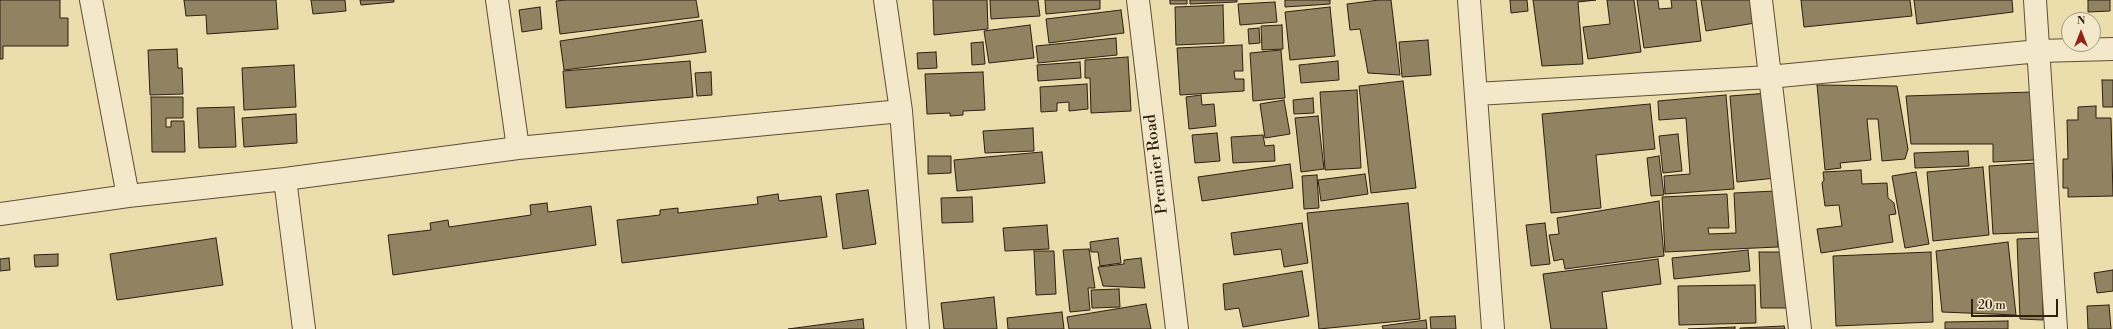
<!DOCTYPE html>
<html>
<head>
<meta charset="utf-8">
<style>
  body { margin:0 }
  #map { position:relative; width:2113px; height:329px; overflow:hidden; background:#ecddad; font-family:"Libre Bodoni",serif }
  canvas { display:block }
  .north { position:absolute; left:2061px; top:12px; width:40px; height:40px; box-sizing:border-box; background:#f3e9ca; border:1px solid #a49880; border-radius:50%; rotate:0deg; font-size:11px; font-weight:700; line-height:16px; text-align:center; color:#2e1f11 }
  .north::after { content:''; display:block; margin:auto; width:14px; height:18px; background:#8f2418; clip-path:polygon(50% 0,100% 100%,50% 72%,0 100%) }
  .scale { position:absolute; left:1971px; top:299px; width:87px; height:18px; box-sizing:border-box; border:2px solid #2e1f11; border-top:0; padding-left:5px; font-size:12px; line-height:14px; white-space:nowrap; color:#2e1f11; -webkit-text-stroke:3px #f3e9ca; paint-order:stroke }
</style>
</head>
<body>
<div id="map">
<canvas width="2113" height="329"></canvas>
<div class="north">N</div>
<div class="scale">20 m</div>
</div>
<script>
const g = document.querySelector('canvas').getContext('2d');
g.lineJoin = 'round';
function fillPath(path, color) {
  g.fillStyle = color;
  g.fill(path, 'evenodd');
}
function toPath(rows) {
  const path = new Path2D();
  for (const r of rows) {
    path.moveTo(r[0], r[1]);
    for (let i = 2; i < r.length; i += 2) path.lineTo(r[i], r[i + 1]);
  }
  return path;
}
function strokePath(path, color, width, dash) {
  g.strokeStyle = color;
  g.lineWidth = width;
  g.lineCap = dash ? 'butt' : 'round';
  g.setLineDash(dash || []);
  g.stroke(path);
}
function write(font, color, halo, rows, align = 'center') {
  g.font = font + ' "Libre Bodoni",serif';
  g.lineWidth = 3;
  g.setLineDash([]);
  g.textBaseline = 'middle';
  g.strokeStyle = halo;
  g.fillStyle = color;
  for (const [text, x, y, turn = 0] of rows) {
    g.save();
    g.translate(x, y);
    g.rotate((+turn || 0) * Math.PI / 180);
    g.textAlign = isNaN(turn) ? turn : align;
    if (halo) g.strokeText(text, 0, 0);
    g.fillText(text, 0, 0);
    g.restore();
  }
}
const building = toPath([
  [0,0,60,0,60,18,68,18,68,46,3,46,3,59,0,59,0,0],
  [184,0,276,0,278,29,207,34,206,15,186,16,184,0],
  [311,0,345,0,346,11,313,14,311,0],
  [360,0,394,0,394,2,361,5,360,0],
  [565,0,696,0,699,17,560,34,556,1,565,0],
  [933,0,987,0,988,29,934,35,933,0],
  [990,0,1038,0,1040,16,991,19,990,0],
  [1045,0,1100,0,1100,9,1046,14,1045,0],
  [1170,0,1187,0,1187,4,1170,4,1170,0],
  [1190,0,1237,0,1237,2,1190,4,1190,0],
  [1285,0,1330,0,1330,4,1285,7,1285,0],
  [1379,0,1391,0,1400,75,1368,73,1360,29,1350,30,1347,4,1379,0],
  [1510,0,1527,0,1528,11,1511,13,1510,0],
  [1533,0,1596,0,1578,2,1583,64,1542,66,1533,0],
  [1607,0,1634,0,1641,52,1588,59,1583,27,1610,24,1607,0],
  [1637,0,1658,0,1659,9,1672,8,1671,0,1696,0,1701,41,1644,48,1637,0],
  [1701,0,1751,0,1755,23,1706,31,1701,0],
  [1801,0,1910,0,1912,16,1804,27,1801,0],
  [1914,0,2012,0,2013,12,1917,24,1914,0],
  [2088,0,2110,0,2110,11,2088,12,2088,0],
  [1275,2,1277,22,1240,25,1238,4,1275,2],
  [1223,5,1224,43,1176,45,1175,7,1223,5],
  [540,7,542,29,522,32,519,10,540,7],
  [1330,7,1335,56,1290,60,1285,12,1330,7],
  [1121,10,1124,33,1049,43,1046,19,1121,10],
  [702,20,706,52,564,70,560,41,702,20],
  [1030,25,1034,58,989,63,984,31,1030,25],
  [1282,25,1283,49,1262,50,1261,26,1282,25],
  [1259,28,1260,43,1249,44,1248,29,1259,28],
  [1116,38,1117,55,1038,63,1036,46,1116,38],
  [1428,40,1431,75,1402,77,1399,42,1428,40],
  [983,42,985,64,972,65,971,43,983,42],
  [1242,45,1243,71,1234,71,1235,79,1244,79,1244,91,1180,95,1177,48,1242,45],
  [177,49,178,68,182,68,183,94,150,95,148,50,177,49],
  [1281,50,1285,98,1253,101,1250,53,1281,50],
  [936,52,937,68,918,69,917,53,936,52],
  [1128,57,1131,111,1091,113,1090,78,1085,78,1085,60,1128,57],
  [690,61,693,97,566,108,563,71,690,61],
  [1338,61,1339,80,1301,83,1299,65,1338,61],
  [1080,62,1081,78,1038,81,1037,65,1080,62],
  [294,65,296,107,244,110,242,68,294,65],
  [711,72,712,95,697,96,695,73,711,72],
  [983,72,985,110,963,111,963,115,950,116,950,113,927,114,925,74,983,72],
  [2102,80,2113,80,2113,107,2103,107,2102,80],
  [1403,81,1416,188,1371,193,1359,86,1403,81],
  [1087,84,1088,109,1069,111,1069,102,1057,103,1057,111,1041,112,1040,87,1087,84],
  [1817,85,1897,86,1908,149,1905,159,1882,161,1878,119,1867,119,1871,160,1840,163,1841,168,1825,170,1817,85],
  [1357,90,1361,168,1325,170,1320,92,1357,90],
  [2032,92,2034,160,1993,162,1993,144,1911,144,1906,96,2032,92],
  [1769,93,1776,178,1737,182,1730,96,1769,93],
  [1201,95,1202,105,1214,104,1216,126,1189,129,1186,97,1201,95],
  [1726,95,1734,189,1665,194,1664,176,1690,174,1686,118,1659,120,1658,101,1726,95],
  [151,97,183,97,183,118,166,118,166,127,171,127,171,121,184,121,185,152,152,152,151,97],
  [1313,98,1314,113,1294,114,1293,100,1313,98],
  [1284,100,1290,134,1265,138,1260,104,1284,100],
  [1650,104,1655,149,1596,155,1601,208,1551,213,1542,114,1650,104],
  [2096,106,2096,118,2111,118,2113,196,2068,197,2068,188,2063,188,2063,159,2068,159,2067,120,2078,120,2078,107,2096,106],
  [234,107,236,147,199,148,197,108,234,107],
  [296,114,297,143,244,147,242,118,296,114],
  [1318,116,1324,169,1301,172,1295,118,1318,116],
  [1033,128,1034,151,985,153,983,131,1033,128],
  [1217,133,1220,161,1195,163,1192,135,1217,133],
  [1678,134,1682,171,1663,173,1659,136,1678,134],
  [1263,135,1265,146,1274,145,1275,161,1233,163,1231,137,1263,135],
  [1968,151,1969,166,1915,168,1914,153,1968,151],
  [1042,152,1045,183,957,191,954,160,1042,152],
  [928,156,951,156,951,173,928,174,928,156],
  [1659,156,1664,195,1651,196,1647,158,1659,156],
  [2037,163,2041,232,1993,234,1989,166,2037,163],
  [1290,164,1293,188,1202,201,1198,177,1290,164],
  [1983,167,1989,235,1933,241,1927,172,1983,167],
  [1861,170,1862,184,1887,183,1888,198,1894,203,1896,214,1889,215,1893,242,1821,253,1817,229,1842,226,1839,205,1825,206,1822,183,1824,180,1823,172,1861,170],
  [1916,172,1929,244,1905,248,1892,176,1916,172],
  [1365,174,1368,194,1321,201,1318,180,1365,174],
  [1317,175,1319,208,1304,209,1302,176,1317,175],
  [868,190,876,244,843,249,836,194,868,190],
  [1775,191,1778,247,1665,252,1662,197,1727,194,1729,228,1708,228,1709,234,1736,233,1734,193,1775,191],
  [778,194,779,201,821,196,827,237,622,263,617,220,660,215,660,210,678,208,678,213,758,204,757,197,778,194],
  [972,197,973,222,942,223,941,198,972,197],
  [1659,201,1664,256,1565,269,1563,259,1554,261,1549,235,1559,234,1557,218,1659,201],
  [547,203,548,212,591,206,596,245,393,275,388,235,431,230,430,223,448,220,449,227,531,215,530,205,547,203],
  [1408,203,1420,319,1319,329,1307,213,1408,203],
  [1302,223,1308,263,1284,267,1281,249,1234,255,1231,233,1302,223],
  [1545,223,1550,264,1531,266,1526,225,1545,223],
  [1047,225,1049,249,1005,251,1003,228,1047,225],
  [216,238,223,285,117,300,110,254,216,238],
  [1118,238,1121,263,1100,266,1098,252,1091,252,1090,242,1118,238],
  [2042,238,2043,320,2020,319,2017,239,2042,238],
  [2008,242,2016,315,1942,312,1936,251,2008,242],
  [1089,249,1095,288,1088,288,1090,310,1070,312,1063,250,1089,249],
  [1748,250,1750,271,1674,279,1672,258,1748,250],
  [1034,251,1054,251,1056,294,1036,295,1034,251],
  [1759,252,1788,252,1789,308,1761,308,1759,252],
  [1931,252,1933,322,1836,326,1833,256,1931,252],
  [58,254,58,266,35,267,34,255,58,254],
  [9,258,10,270,0,271,0,259,9,258],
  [1141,258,1145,288,1103,286,1098,267,1124,264,1124,260,1141,258],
  [1658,259,1661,284,1602,292,1607,329,1551,329,1543,274,1658,259],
  [2113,270,2113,291,2097,293,2094,273,2113,270],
  [1302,271,1309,316,1243,327,1239,308,1225,310,1223,284,1302,271],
  [1755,285,1756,323,1679,325,1678,286,1755,285],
  [1119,289,1120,307,1092,308,1091,290,1119,289],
  [994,297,997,329,944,329,941,303,994,297],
  [1146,304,1151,329,1069,329,1067,317,1146,304],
  [2109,305,2111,329,2088,329,2087,306,2109,305],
  [1062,312,1064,329,1008,329,1007,318,1062,312],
  [1455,316,1456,329,1431,329,1430,317,1455,316],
  [863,319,864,329,788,329,863,319],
  [1426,320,1427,329,1383,329,1382,326,1426,320],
  [2008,321,2008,329,1945,329,1945,322,2008,321],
  [1784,326,1785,329,1740,329,1740,328,1784,326],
  [1735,327,1735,329,1688,329,1735,327]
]);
const minor = toPath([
  [91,0,128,196],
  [497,0,518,148],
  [885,0,901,111,918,329],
  [1138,0,1177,329],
  [1469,0,1493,329],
  [1761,0,1800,329],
  [2035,0,2056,329],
  [1476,94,1769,77,2039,51,2113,49],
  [285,179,304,329],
  [0,214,128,196,285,179,518,148,901,111]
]);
const streetNames = [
  ["Premier Road",1157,164,-97]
];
fillPath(building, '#918262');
strokePath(building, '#2e1f11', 1);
strokePath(minor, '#5e4e38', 24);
strokePath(minor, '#f3e9ca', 22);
write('16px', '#2e1f11', '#f3e9ca', streetNames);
</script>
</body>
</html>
